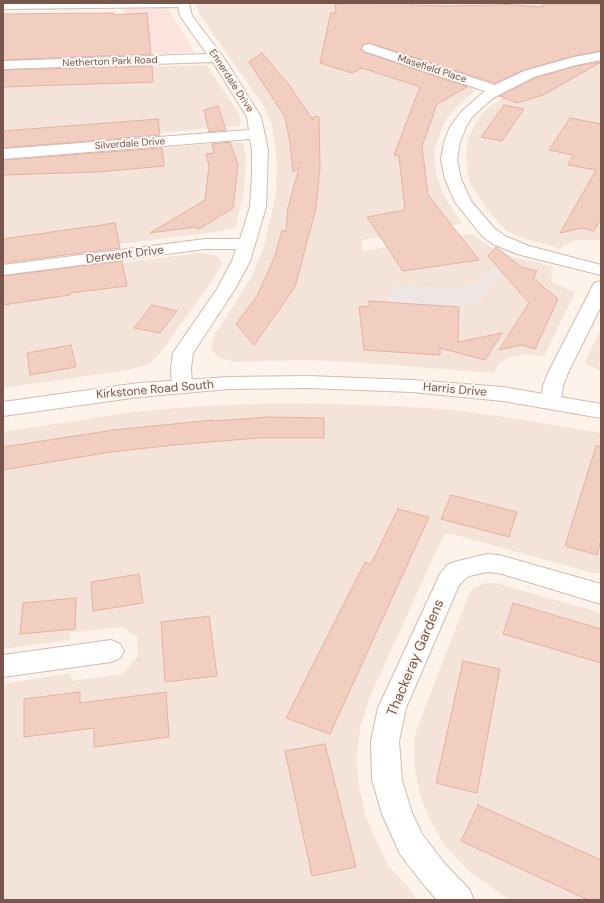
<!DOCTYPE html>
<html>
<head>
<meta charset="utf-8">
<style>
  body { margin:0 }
  #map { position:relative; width:604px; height:903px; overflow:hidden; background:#fdf3ea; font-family:"DM Sans",sans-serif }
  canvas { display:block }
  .frame { position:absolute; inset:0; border:4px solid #78564c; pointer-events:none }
</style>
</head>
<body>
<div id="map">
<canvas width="604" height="903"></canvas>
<div class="frame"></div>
</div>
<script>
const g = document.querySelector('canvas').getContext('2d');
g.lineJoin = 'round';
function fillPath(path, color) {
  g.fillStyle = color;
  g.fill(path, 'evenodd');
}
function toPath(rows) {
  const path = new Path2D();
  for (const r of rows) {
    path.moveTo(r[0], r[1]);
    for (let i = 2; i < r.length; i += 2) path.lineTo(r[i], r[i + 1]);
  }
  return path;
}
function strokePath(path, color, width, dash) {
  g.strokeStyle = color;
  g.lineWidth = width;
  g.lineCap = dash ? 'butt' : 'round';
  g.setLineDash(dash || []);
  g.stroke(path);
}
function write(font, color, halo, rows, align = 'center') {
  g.font = font + ' "DM Sans",sans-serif';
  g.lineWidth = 4;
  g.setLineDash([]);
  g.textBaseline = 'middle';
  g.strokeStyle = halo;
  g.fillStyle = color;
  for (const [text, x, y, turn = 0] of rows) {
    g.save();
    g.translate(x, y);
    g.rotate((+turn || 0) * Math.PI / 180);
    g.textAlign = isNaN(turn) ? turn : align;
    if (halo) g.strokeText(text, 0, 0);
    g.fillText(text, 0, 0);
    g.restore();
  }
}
const residential = toPath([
  [195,3,601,3,601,50,590,51,488,80,479,79,389,50,373,38,348,51,378,55,475,88,473,93,456,107,447,118,442,128,434,151,436,174,441,188,447,201,461,222,460,224,362,240,363,251,467,234,473,235,495,250,507,254,484,279,469,286,454,289,390,285,462,318,463,307,479,302,513,257,552,266,551,272,553,282,575,293,544,356,526,354,509,357,498,364,494,373,366,363,305,360,234,362,220,358,214,353,211,347,215,334,250,280,264,247,276,193,277,160,272,126,265,108,200,15],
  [601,62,601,240,576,240,564,245,561,249,517,236,506,230,487,210,470,183,467,170,466,152,468,139,472,131,479,118,487,109,514,89,575,67],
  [204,65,207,66,239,114,241,123,239,126,3,146,3,71],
  [236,142,243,143,246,156,244,191,236,225,233,228,221,231,3,259,3,160],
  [199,253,215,255,219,258,222,264,212,281,157,357,147,365,128,370,3,388,3,278],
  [601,328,601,371,585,363],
  [290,403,399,406,455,410,518,419,601,433,601,573,593,573,452,534,445,535,442,538,369,699,360,728,357,759,359,786,366,817,387,864,409,888,417,900,3,900,3,684,71,673,72,681,122,674,138,656,137,636,121,627,70,633,70,640,3,649,3,432,133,412,199,406],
  [488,583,496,583,601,613,601,900,510,900,471,873,445,846,430,820,420,795,415,769,414,739,420,720,468,597,472,589,480,585]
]);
const commercial = toPath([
  [167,7,195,52,145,55,146,51,121,8]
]);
const industrial = toPath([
  [507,254,513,257,479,302,463,308,462,318,387,312,390,285,454,289,469,286,484,279]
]);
const building = toPath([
  [410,3,410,5,445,6,498,5,498,4,544,7,542,4,601,4,601,51,574,56,524,70,495,83,369,43,363,44,361,49,364,52,467,87,437,104,422,147,428,195,479,260,403,271,367,217,405,210,399,156,394,155,420,87,362,68,352,73,320,63,331,12,336,14,335,4,410,3],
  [114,13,113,15,147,13,151,54,3,60,3,14,114,13],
  [262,53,289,85,313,120,314,116,319,117,320,168,316,208,295,287,254,345,236,324,257,296,275,256,282,230,286,232,288,208,299,167,293,172,290,143,285,117,249,62,262,53],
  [601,62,543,95,517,103,499,96,535,78,576,66,601,62],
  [152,66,153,82,3,87,3,70,152,66],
  [504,105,524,109,502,141,481,137,504,105],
  [218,106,226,130,209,132,204,110,218,106],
  [570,118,601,124,601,218,594,231,582,228,560,233,596,170,568,165,573,155,549,150,570,118],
  [158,119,160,135,3,148,3,131,158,119],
  [230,142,238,165,233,208,199,229,194,227,150,233,205,200,209,166,206,154,214,153,212,144,230,142],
  [162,148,164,166,98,172,3,175,3,160,162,148],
  [115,223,120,248,3,263,3,239,115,223],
  [496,247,521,267,537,271,533,278,558,299,535,349,521,345,499,350,529,303,488,256,496,247],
  [122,261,127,286,70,293,70,295,3,305,3,276,122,261],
  [369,301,459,307,458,342,502,333,485,360,440,348,440,355,364,350,359,307,369,306,369,301],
  [152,305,177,311,160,333,134,328,152,305],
  [71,345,76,367,30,375,27,353,71,345],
  [268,417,324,418,324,438,258,438,174,445,111,452,3,470,3,447,114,430,213,420,213,421,268,417],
  [596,446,601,446,601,539,597,555,565,546,596,446],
  [451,495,517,512,509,537,441,519,451,495],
  [398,509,429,517,330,734,286,718,365,562,371,564,398,509],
  [139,574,143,603,93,611,91,582,139,574],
  [76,598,75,629,20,634,23,603,76,598],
  [513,603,601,629,601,663,503,634,513,603],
  [209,616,217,676,165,682,161,622,209,616],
  [463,661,500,669,477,793,436,783,463,661],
  [80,692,80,703,166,692,169,737,94,747,94,728,24,737,24,699,80,692],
  [325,744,356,867,312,876,285,751,325,744],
  [478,805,601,860,601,900,588,900,461,841,478,805]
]);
const street = toPath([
  [3,3,189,3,192,16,224,58,261,117,268,150,266,207,250,261,235,289,193,353,191,368,192,386,189,391,182,392,175,391,172,386,171,368,173,353,217,289,232,261,236,249,205,249,3,275,3,265,205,239,240,239,250,207,252,175,252,150,250,139,3,159,3,149,249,130,247,117,213,62,3,69,3,61,207,54,180,16,178,7,3,9,3,3],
  [369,44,495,85,524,71,574,57,601,52,601,60,576,65,534,77,493,98,472,117,466,127,460,142,457,160,461,179,471,201,494,228,505,236,529,246,601,265,601,275,517,254,493,244,482,236,455,202,445,179,441,160,444,142,450,127,462,111,485,91,364,51,362,48,364,45,369,44],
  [601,281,601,306,568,373,563,386,561,401,558,406,551,408,544,406,541,401,543,386,548,373,592,287,594,283,601,281],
  [487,554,499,555,601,584,601,604,499,573,487,572,469,576,465,579,459,585,406,708,399,741,402,780,412,813,422,834,445,864,469,889,474,900,437,900,423,884,400,854,382,814,372,780,371,741,378,708,440,574,447,565,454,562,487,554],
  [111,640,120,644,124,651,120,658,111,662,3,677,3,655,111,640]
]);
const secondary = toPath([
  [308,376,412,380,503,387,601,404,601,418,503,401,412,392,308,388,229,389,139,397,3,416,3,402,139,383,229,377,308,376]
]);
const farStreetnames = [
  ["Netherton Park Road",110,62,-2],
  ["Masefield Place",432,69,18],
  ["Ennerdale Drive",231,81,57],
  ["Silverdale Drive",130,144,-4]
];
const streetNames = [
  ["Derwent Drive",125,255,-7],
  ["Kirkstone Road South",155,390,-5],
  ["Harris Drive",455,390,5]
];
const nearStreetnames = [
  ["Thackeray Gardens",416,658,-67]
];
fillPath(residential, '#f4e3d8');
fillPath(commercial, '#fce3de');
fillPath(industrial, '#eee6e2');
fillPath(building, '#f2cec1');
strokePath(building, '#e5b2a2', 1);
strokePath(street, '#d2bbb1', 2);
strokePath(secondary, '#d5baae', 2);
fillPath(street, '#fff');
fillPath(secondary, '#fff');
write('10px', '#78564c', '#fff7f1', farStreetnames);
write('12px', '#78564c', '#fff7f1', streetNames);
write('14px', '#78564c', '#fff7f1', nearStreetnames);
</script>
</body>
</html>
